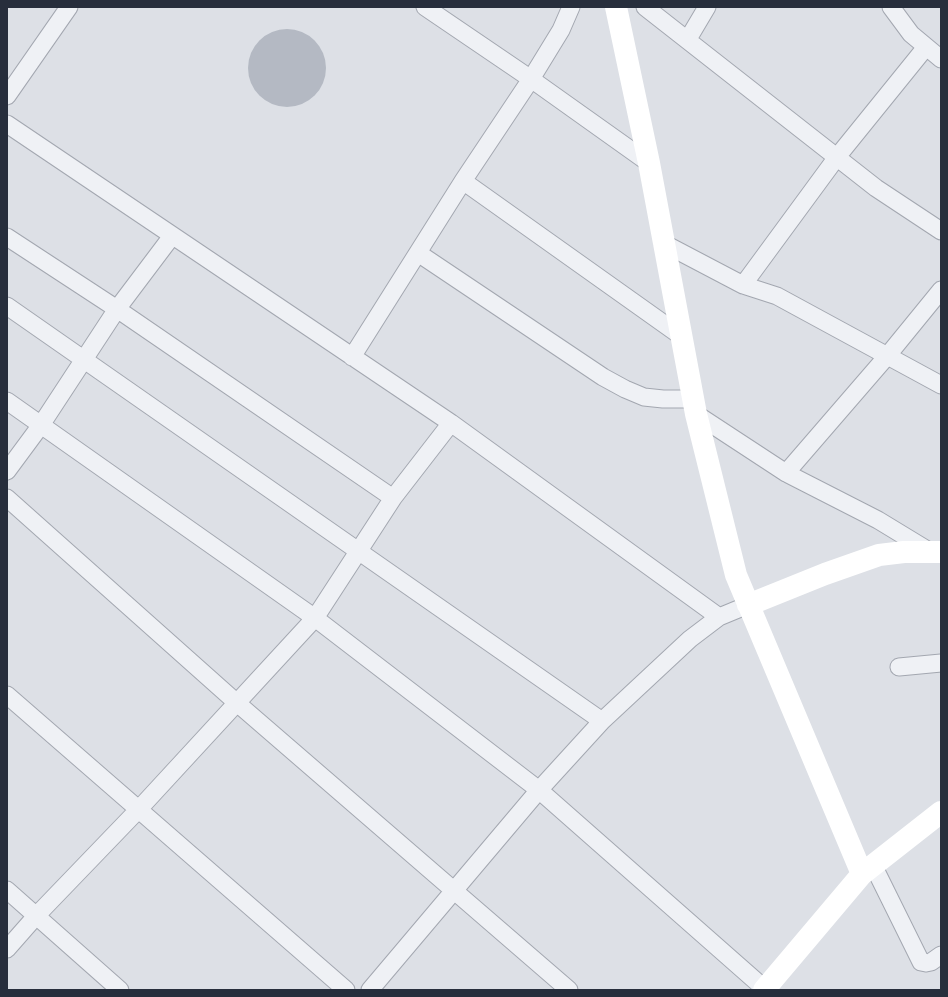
<!DOCTYPE html>
<html>
<head>
<meta charset="utf-8">
<style>
  body { margin:0 }
  #map { position:relative; width:948px; height:997px; overflow:hidden; background:#dde0e6; font-family:"Source Sans 3",sans-serif }
  canvas { display:block }
  .frame { position:absolute; inset:0; border:8px solid #272e3c; pointer-events:none }
</style>
</head>
<body>
<div id="map">
<canvas width="948" height="997"></canvas>
<div class="frame"></div>
</div>
<script>
const g = document.querySelector('canvas').getContext('2d');
g.lineJoin = 'round';
function fillPath(path, color) {
  g.fillStyle = color;
  g.fill(path, 'evenodd');
}
function toPath(rows) {
  const path = new Path2D();
  for (const r of rows) {
    if (r.length === 3) {
      path.moveTo(r[0] + r[2], r[1]);
      path.arc(r[0], r[1], r[2], 0, 2 * Math.PI);
      continue;
    }
    path.moveTo(r[0], r[1]);
    for (let i = 2; i < r.length; i += 2) path.lineTo(r[i], r[i + 1]);
  }
  return path;
}
function strokePath(path, color, width, dash) {
  g.strokeStyle = color;
  g.lineWidth = width;
  g.lineCap = dash ? 'butt' : 'round';
  g.setLineDash(dash || []);
  g.stroke(path);
}
const building = toPath([
  [287,68,39]
]);
const street = toPath([
  [425,7,531,79,649,163],
  [645,7,876,188,941,231],
  [891,7,911,34,941,59],
  [688,39,707,7],
  [7,96,69,7],
  [7,124,451,423,719,617],
  [463,181,681,336],
  [7,237,117,309,393,498],
  [663,243,743,285,777,296,941,385],
  [418,253,603,377,625,389,644,397,663,399,693,399],
  [743,285,837,157,926,47],
  [7,306,602,721],
  [352,357,463,181,531,79,561,30,571,7],
  [7,401,315,618,539,790,766,990],
  [696,414,786,473,878,520,929,551],
  [7,471,41,425,117,309,172,236],
  [786,473,888,355,941,290],
  [7,498,237,703,569,990],
  [899,667,941,663],
  [7,695,346,990],
  [873,865,921,962,926,963,931,962,941,955],
  [7,890,120,990],
  [7,949,36,916,139,809,315,618,393,498,451,423],
  [370,990,539,790,602,721,690,639,719,617,748,605]
]);
const secondary = toPath([
  [616,7,649,163,696,414,736,575,862,874],
  [748,605,825,574,879,555,904,552,941,552],
  [764,990,862,874,941,812]
]);
fillPath(building, '#b4b9c3');
strokePath(street, '#a3a7b0', 19);
strokePath(street, '#eff1f5', 17);
strokePath(secondary, '#fff', 22);
</script>
</body>
</html>
